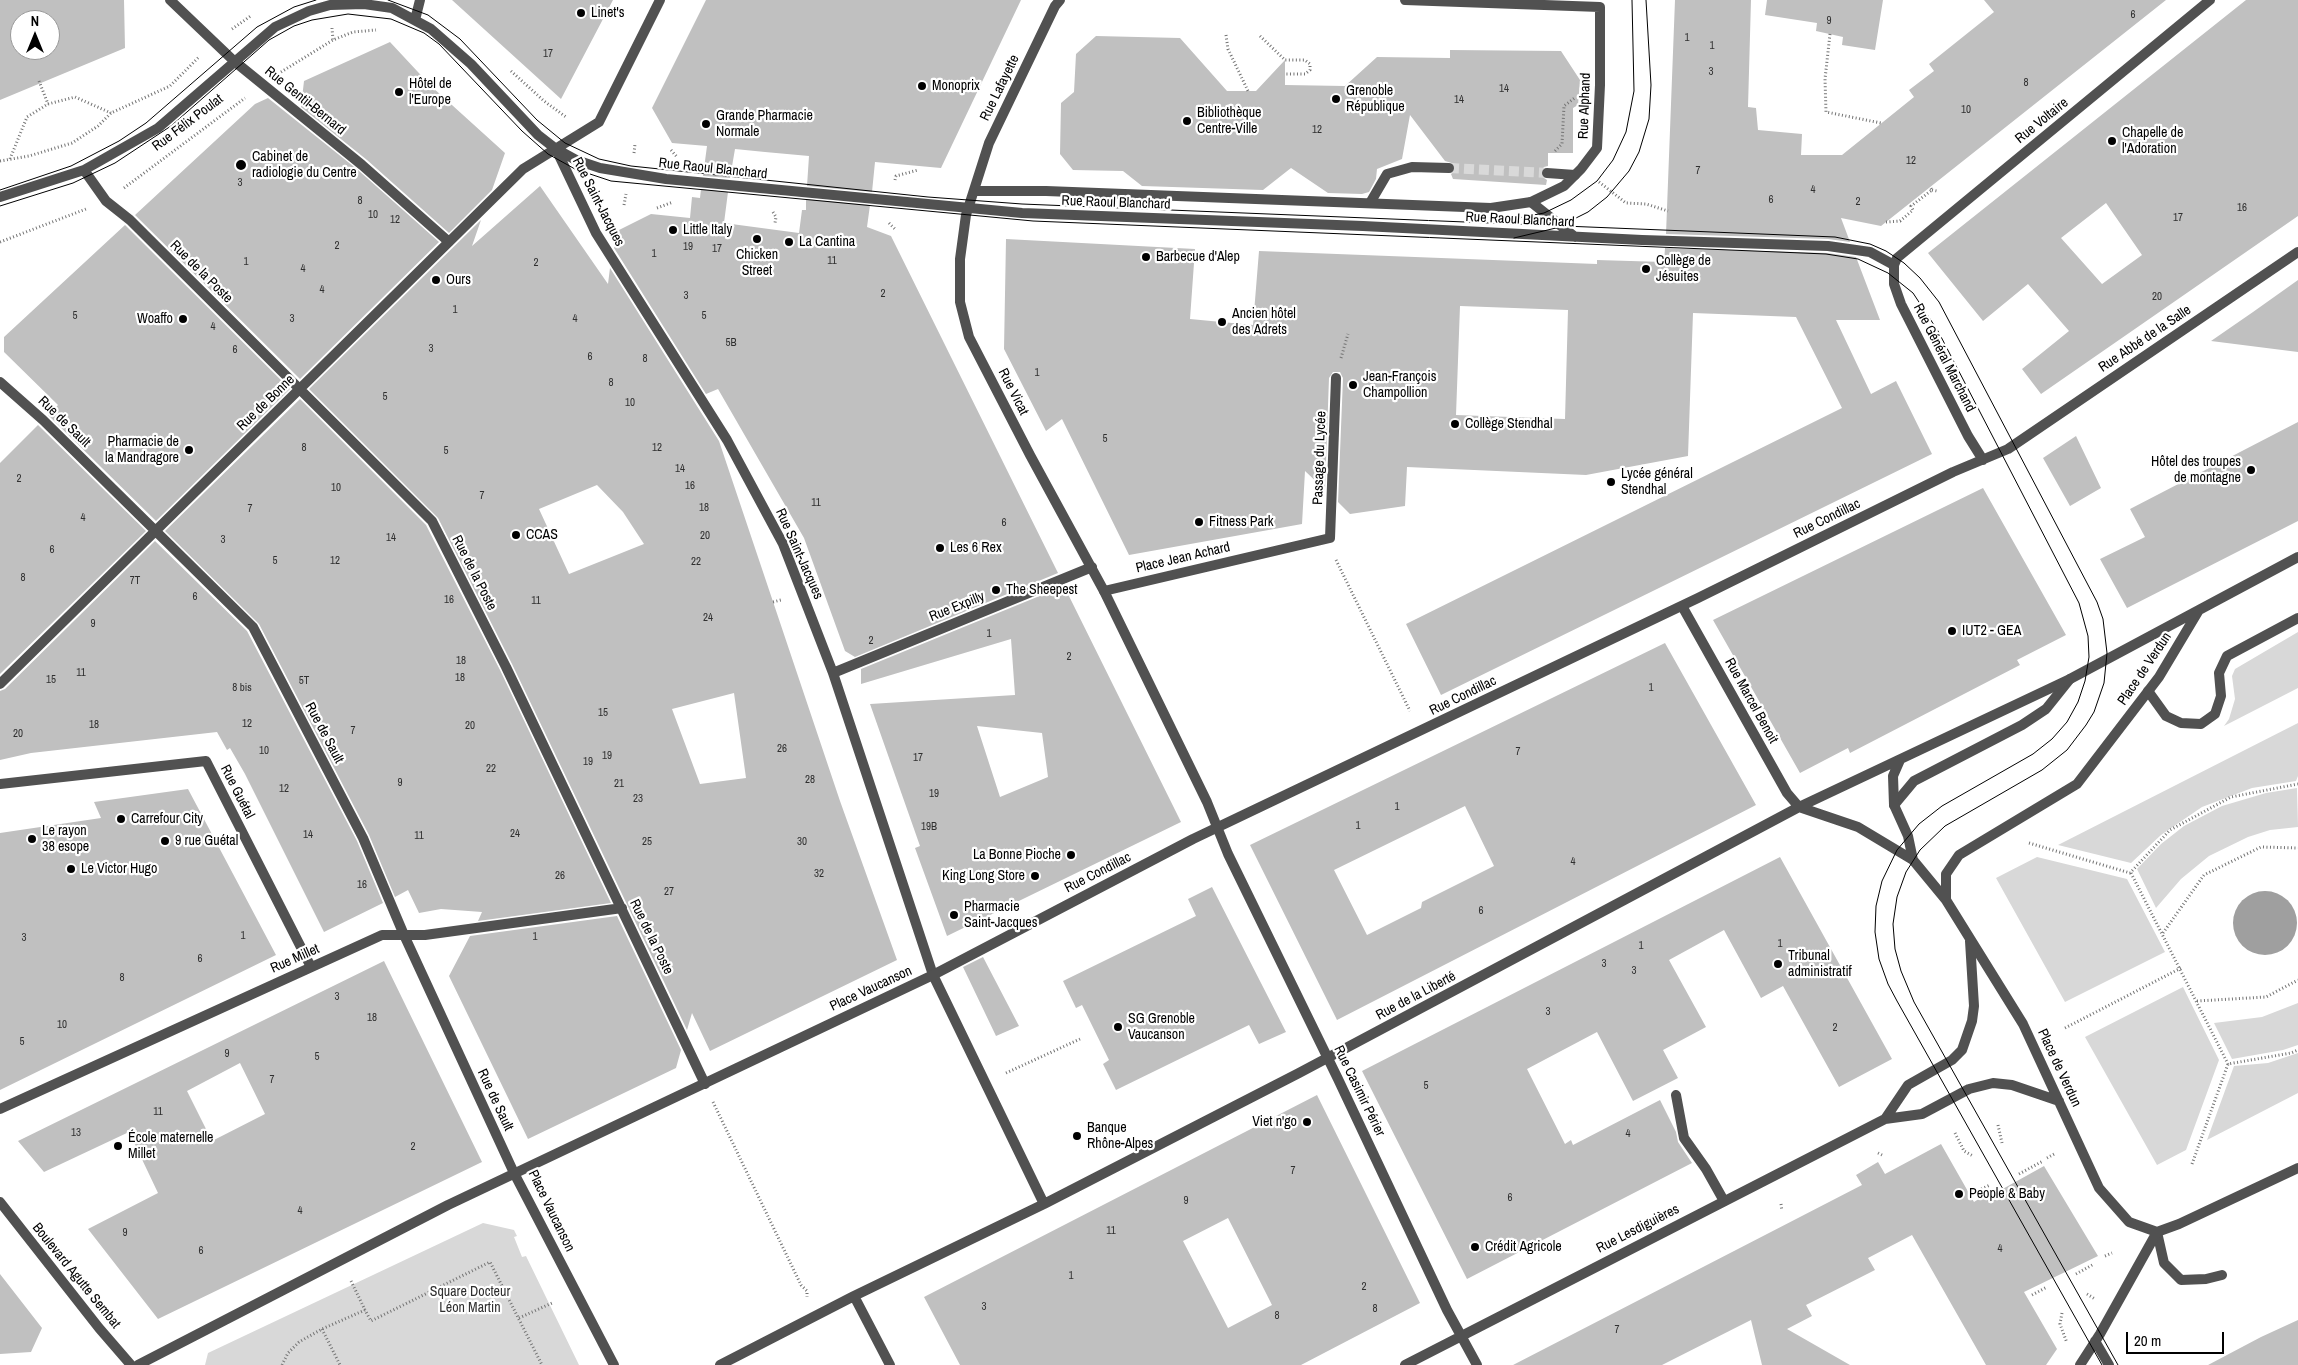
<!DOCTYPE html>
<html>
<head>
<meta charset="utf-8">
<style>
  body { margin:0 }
  #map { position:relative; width:2298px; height:1365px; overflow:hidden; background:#fff; font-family:"Archivo Narrow",sans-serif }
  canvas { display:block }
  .north { position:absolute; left:10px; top:10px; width:50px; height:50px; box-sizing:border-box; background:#fff; border:1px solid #999; border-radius:50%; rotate:0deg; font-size:14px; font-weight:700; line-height:20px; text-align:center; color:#000 }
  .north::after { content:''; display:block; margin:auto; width:18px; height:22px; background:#000; clip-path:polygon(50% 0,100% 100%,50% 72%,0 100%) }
  .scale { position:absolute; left:2126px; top:1332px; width:98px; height:22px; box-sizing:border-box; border:2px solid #000; border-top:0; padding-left:6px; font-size:15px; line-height:18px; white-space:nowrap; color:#000; -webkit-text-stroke:4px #fff; paint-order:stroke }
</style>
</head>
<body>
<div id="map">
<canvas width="2298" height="1365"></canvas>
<div class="north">N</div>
<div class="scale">20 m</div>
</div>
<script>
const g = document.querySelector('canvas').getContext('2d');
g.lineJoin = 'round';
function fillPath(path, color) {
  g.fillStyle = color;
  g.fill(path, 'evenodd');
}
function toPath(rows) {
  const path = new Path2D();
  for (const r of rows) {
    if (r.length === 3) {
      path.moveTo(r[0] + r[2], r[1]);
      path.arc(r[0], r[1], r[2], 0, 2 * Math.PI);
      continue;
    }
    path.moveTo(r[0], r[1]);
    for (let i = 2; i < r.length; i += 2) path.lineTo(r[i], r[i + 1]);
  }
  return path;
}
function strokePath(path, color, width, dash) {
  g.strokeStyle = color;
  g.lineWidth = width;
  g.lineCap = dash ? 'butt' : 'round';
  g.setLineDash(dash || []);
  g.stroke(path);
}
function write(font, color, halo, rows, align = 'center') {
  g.font = font + ' "Archivo Narrow",sans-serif';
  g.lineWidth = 4.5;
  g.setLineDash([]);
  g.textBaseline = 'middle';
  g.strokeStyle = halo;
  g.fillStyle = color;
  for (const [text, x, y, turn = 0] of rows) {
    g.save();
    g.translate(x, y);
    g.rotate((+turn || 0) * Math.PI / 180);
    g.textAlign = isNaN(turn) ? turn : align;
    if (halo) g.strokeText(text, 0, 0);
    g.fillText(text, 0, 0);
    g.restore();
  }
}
const green = toPath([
  [2298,632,2298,688,2224,726,2229,719,2235,699,2232,676,2235,669],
  [2298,723,2298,776,2296,781,2252,788,2202,807,2161,835,2131,863,2058,845],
  [2297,788,2298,827,2270,830,2248,837,2209,856,2181,879,2156,908,2137,869,2161,844,2184,826,2222,806,2266,793],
  [2037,857,2127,879,2165,952,2065,1002,1996,878],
  [2183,987,2219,1060,2186,1150,2157,1165,2085,1037],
  [2298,1003,2298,1045,2283,1050,2232,1059,2214,1023,2262,1017],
  [2298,1053,2298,1093,2207,1140,2234,1066,2268,1063],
  [483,1223,514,1230,517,1236,514,1237,522,1257,526,1256,579,1365,205,1365,208,1353]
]);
const water = toPath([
  [2265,923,32]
]);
const building = toPath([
  [0,0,124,0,125,48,0,100],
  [20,20,50,20,50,50,20,50],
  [452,0,613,0,561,99],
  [706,0,1021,0,941,168,875,162,872,192,807,186,809,156,765,152,735,149,730,178,703,176,707,146,672,143,652,108],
  [1675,0,1751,0,1748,107,1756,108,1758,130,1802,134,1801,155,1842,155,1914,97,1909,90,1934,71,1929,64,1994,12,1984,0,2166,0,1881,226,1841,218,1850,242,1828,239,1666,234],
  [1767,0,1883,0,1875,50,1842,45,1843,37,1816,31,1817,23,1765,15],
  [2246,0,2298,0,2298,216,2041,394,2022,369,2069,331,2028,284,1983,321,1928,253],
  [2106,203,2142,255,2102,284,2061,238],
  [1096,36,1180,38,1227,91,1256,91,1285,60,1285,85,1345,86,1377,57,1450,58,1450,50,1561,51,1580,80,1578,105,1573,108,1573,153,1548,153,1548,166,1544,167,1540,172,1541,176,1547,180,1546,185,1453,179,1451,174,1455,171,1455,164,1445,161,1410,115,1402,159,1377,169,1376,179,1369,192,1362,194,1328,193,1291,168,1263,190,1142,186,1123,171,1073,170,1060,154,1061,103,1074,92,1076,54],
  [390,42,431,86,505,153,492,190,449,233,367,160,301,107,304,81],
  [268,98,358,170,439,242,300,379,135,215,255,104],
  [540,186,608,284,610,268,719,441,840,801,897,960,710,1051,692,1013,687,1030,512,664,438,518,309,389,481,220,472,246],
  [597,485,623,512,644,544,569,574,539,509],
  [734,693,746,778,700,784,672,709],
  [701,189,728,192,724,223,799,233,802,210,806,210,806,199,870,205,867,227,891,236,1058,573,855,657,845,651,804,538,718,389,706,394,614,248,617,231,651,214,690,218,692,197,700,198],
  [125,225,290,389,156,521,48,415,58,405,4,352,4,337],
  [1006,239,1195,249,1190,319,1253,325,1259,251,1597,264,1597,260,1664,262,1665,248,1827,253,1856,257,1880,320,1836,320,1871,394,1896,381,1932,454,1441,695,1406,624,1842,408,1796,317,1693,313,1688,456,1586,475,1407,467,1405,506,1350,514,1338,502,1343,378,1340,372,1333,372,1329,378,1325,490,1305,471,1302,524,1129,555,1062,419,1046,431,1004,349],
  [1460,306,1568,310,1565,419,1456,415],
  [2298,280,2298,352,2211,341,2253,312],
  [300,399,426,525,500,670,611,903,478,921,482,912,441,909,419,913,408,890,395,897,369,835,259,624,165,531],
  [2298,422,2298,521,2127,608,2100,559,2145,537,2130,509],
  [38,425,146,531,0,674,0,463],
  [2076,436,2101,488,2070,506,2043,458],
  [1983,488,2066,635,2017,660,2020,665,1850,753,1848,748,1800,773,1713,620],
  [155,541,247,631,357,841,383,903,324,932,245,774,230,748,227,750,217,732,31,753,0,760,0,691,5,689],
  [1064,586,1181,822,947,936,915,848,920,846,870,704,1015,695,1011,639,861,684,861,669],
  [977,726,1042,733,1048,777,1000,797],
  [1665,643,1756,805,1337,1020,1250,845],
  [1465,806,1494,866,1422,902,1421,908,1367,935,1334,870],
  [188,789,276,955,0,1090,0,833,101,818,94,802],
  [1780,857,1892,1059,1839,1087,1783,986,1761,998,1724,930,1669,960,1706,1027,1663,1050,1678,1078,1633,1101,1597,1032,1527,1069,1565,1144,1571,1140,1573,1145,1660,1100,1676,1132,1678,1142,1692,1163,1467,1279,1362,1071],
  [1212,887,1286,1032,1259,1044,1249,1025,1116,1090,1103,1064,1109,1060,1082,1005,1076,1008,1063,981,1196,916,1188,899],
  [617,916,681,1050,676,1068,528,1139,449,976,470,936],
  [983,957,1019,1026,996,1036,963,967],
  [384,961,482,1162,158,1319,88,1229,158,1193,129,1132,44,1172,18,1141],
  [240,1063,265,1114,212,1141,187,1091],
  [1317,1095,1420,1303,1301,1365,960,1365,924,1297],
  [1228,1218,1272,1305,1228,1328,1183,1241],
  [1941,1144,1974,1202,1988,1193,1990,1196,2044,1166,2098,1256,2024,1292,2057,1349,2046,1365,1986,1365,1912,1235,1868,1258,1875,1270,1806,1305,1812,1316,1787,1329,1850,1365,1762,1365,1751,1320,1662,1365,1513,1365,1862,1185,1856,1175,1878,1162,1885,1174],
  [0,1274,42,1328,31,1352,0,1354],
  [2298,1320,2298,1365,2208,1365,2261,1337]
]);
const pedestrianTunnel = toPath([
  [1449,168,1547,173]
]);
const path = toPath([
  [332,28,333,40],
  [232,29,252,15],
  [1830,34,1825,79,1826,112,1881,123],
  [1226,35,1228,49,1248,91],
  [1260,36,1285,60,1305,60,1310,64,1310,70,1305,74,1285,74],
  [511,71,544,101,566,117],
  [281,72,333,40,353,32,376,30],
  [39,81,48,104],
  [671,150,677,157],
  [1555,151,1562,144,1564,106,1576,97],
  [634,153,635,144],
  [10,159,27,117,48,104,75,97,111,113],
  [0,161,29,156,72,143,98,126,111,113,170,86,199,57],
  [895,180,896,176,918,170],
  [1599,182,1626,203,1646,204,1668,211],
  [124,188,245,98],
  [1932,190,1937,191],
  [624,205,626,194],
  [657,208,673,202],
  [773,212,776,217,775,223],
  [1886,222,1900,221,1913,210,1911,206,1932,190,1930,187],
  [889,223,895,229],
  [0,242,86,209],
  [1341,358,1348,334],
  [1336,560,1410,711],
  [773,602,781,600],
  [2029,843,2130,873,2170,830,2231,797,2298,784],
  [2131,873,2228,1064],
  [2163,933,2204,875,2261,847,2298,848],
  [2197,1001,2266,997,2298,980],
  [2065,1028,2181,968],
  [1006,1073,1080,1039],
  [713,1102,801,1285,807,1291,807,1297],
  [1998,1125,2002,1143],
  [1955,1133,1964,1151,1973,1156],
  [1878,1153,1884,1156],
  [2047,1158,2056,1153],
  [2192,1164,2228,1064,2291,1053,2298,1050],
  [2019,1174,2043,1161],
  [1975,1192,1990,1185],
  [1781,1204,1782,1211],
  [2105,1256,2112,1253],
  [2076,1274,2094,1264],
  [351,1281,365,1310],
  [2087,1294,2095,1299],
  [2032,1295,2047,1287],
  [2062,1313,2060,1324,2067,1343],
  [519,1318,552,1303],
  [322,1329,340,1365],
  [282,1365,288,1353,299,1342,322,1329,365,1310,371,1321,490,1262,542,1365]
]);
const service = toPath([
  [2148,691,2166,716,2181,723,2201,724,2215,714,2221,696,2219,673,2227,656,2298,618],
  [1894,805,1914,781,2022,725,2046,709,2070,679],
  [1676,1095,1684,1138,1706,1169,1724,1201],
  [2157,1232,2164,1263,2181,1280,2206,1279,2222,1275]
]);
const pedestrian = toPath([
  [170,0,234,61,362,165,449,242],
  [415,20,420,0],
  [556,149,596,233,727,440,783,544,833,673,933,975],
  [84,170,106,201,130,220,432,521,506,667,705,1084],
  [1547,173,1575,175],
  [0,197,84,170,158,128,275,27,309,11,330,5,364,4,392,8,431,29,471,64,538,135,556,149,576,160,600,168,666,179,1022,213,1363,226,1642,240,1828,246,1870,252,1894,265],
  [1531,202,1575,237],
  [1370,203,1387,174,1412,167,1449,168],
  [0,382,43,420,253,627,363,838,404,935,514,1173],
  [1104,591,1330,538,1336,378],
  [833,673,1092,567],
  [0,684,523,169,599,122,660,0],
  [0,784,206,761,311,967],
  [0,1109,382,935,425,935,622,908]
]);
const minor = toPath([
  [1060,0,1055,6,989,143,966,215,960,259,960,302,969,337,1030,455,1104,591,1207,802,1228,854,1338,1079,1447,1310,1477,1365],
  [974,191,1046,191,1491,208,1531,202,1564,186,1581,169,1597,148,1600,85,1600,7,1405,0],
  [1983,460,1968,436,1901,304,1894,284,1894,265,1897,258,2210,0],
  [1682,606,1787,793,1799,807],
  [2199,610,2159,677,2077,784,1959,855,1946,874,1946,900,2023,1024,2099,1188,2129,1222,2157,1232,2179,1224,2298,1168],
  [1900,760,1893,776,1894,805,1908,836,1913,860],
  [1799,807,1858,827,1913,860,1946,900],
  [933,975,1044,1204],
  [1885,1119,1908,1085,1952,1060,1962,1050,1972,1021,1974,1006,1970,941],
  [514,1173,614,1365],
  [0,1202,99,1328,131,1365],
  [854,1296,890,1365],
  [2095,1341,2109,1365],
  [138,1365,448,1205,933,975,1193,839,1698,598,1953,472,2008,449,2298,252],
  [720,1365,854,1296,1044,1204,1299,1073,1799,807,2070,679,2298,557],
  [1405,1365,1885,1119,1922,1114,1969,1089,1993,1083,2012,1085,2059,1101],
  [2080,1365,2100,1334,2157,1232]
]);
const tram = toPath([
  [388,0,428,15,460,39,537,120,565,143,599,159,631,166,928,197,1022,204,1835,237,1870,244,1886,251,1904,263,1920,278,1939,302,2097,602,2103,619,2107,653,2104,683,2094,712,2086,725,2067,750,2042,770,1945,826,1920,850,1906,872,1897,897,1893,924,1895,949,1901,971,1914,1002,2118,1365],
  [0,190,71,166,119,141,146,123,257,27,294,7,316,0],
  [0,206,73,183,115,163,171,126,269,40,294,26,312,20,348,14,391,19,424,33,439,44,522,131,548,154,575,169,611,181,1033,221,1826,254,1858,259,1888,273,1913,293,1938,331,2079,603,2088,636,2089,657,2085,681,2078,702,2067,722,2052,739,2033,754,1942,806,1919,824,1897,850,1882,881,1876,906,1875,932,1879,959,1888,984,1897,1001,2102,1365],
  [1513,219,1544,213,1571,200,1597,181,1613,160,1626,132,1634,91,1632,0],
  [1514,238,1556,228,1588,212,1607,197,1629,171,1639,152,1649,119,1651,85,1646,0]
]);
const markers = [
  [581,13,5,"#000"],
  [922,86,5,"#000"],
  [399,92,5,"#000"],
  [1336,99,5,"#000"],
  [1187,121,5,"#000"],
  [706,124,5,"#000"],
  [2112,141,5,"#000"],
  [241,165,6,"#000"],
  [673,230,5,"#000"],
  [757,239,5,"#000"],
  [789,242,5,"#000"],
  [1146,257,5,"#000"],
  [1646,269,5,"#000"],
  [436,280,5,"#000"],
  [183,319,5,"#000"],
  [1222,322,5,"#000"],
  [1353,385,5,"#000"],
  [1455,424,5,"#000"],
  [189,450,5,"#000"],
  [2251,470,5,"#000"],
  [1611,482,5,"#000"],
  [1199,522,5,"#000"],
  [516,535,5,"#000"],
  [940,548,5,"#000"],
  [996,590,5,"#000"],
  [1952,631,5,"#000"],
  [121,819,5,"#000"],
  [32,839,5,"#000"],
  [165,841,5,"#000"],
  [1071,855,5,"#000"],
  [71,869,5,"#000"],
  [1035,876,5,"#000"],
  [954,915,5,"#000"],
  [1778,964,5,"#000"],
  [1118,1027,5,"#000"],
  [1307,1122,5,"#000"],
  [1077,1136,5,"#000"],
  [118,1146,5,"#000"],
  [1959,1194,5,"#000"],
  [1475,1247,5,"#000"]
];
const numberNames = [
  ["6",2133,15],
  ["9",1829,21],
  ["1",1687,38],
  ["1",1712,46],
  ["17",548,54],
  ["3",1711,72],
  ["8",2026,83],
  ["14",1504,89],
  ["14",1459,100],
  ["10",1966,110],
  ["12",1317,130],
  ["12",1911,161],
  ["7",1698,171],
  ["3",240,183],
  ["4",1813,190],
  ["6",1771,200],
  ["8",360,201],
  ["2",1858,202],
  ["16",2242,208],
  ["10",373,215],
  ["17",2178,218],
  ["12",395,220],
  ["2",337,246],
  ["19",688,247],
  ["17",717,249],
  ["1",654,254],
  ["11",832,261],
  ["1",246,262],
  ["2",536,263],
  ["4",303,269],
  ["4",322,290],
  ["2",883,294],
  ["3",686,296],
  ["20",2157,297],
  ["1",455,310],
  ["5",75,316],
  ["5",704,316],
  ["3",292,319],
  ["4",575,319],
  ["4",213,327],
  ["5B",731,343],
  ["3",431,349],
  ["6",235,350],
  ["6",590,357],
  ["8",645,359],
  ["1",1037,373],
  ["8",611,383],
  ["5",385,397],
  ["10",630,403],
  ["5",1105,439],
  ["8",304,448],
  ["12",657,448],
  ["5",446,451],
  ["14",680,469],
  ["2",19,479],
  ["16",690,486],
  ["10",336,488],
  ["7",482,496],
  ["11",816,503],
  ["18",704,508],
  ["7",250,509],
  ["4",83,518],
  ["6",1004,523],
  ["20",705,536],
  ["14",391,538],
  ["3",223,540],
  ["6",52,550],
  ["5",275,561],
  ["12",335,561],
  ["22",696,562],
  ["8",23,578],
  ["7T",135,581],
  ["6",195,597],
  ["16",449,600],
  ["11",536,601],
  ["24",708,618],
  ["9",93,624],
  ["1",989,634],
  ["2",871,641],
  ["2",1069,657],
  ["18",461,661],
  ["11",81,673],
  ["18",460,678],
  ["15",51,680],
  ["5T",304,681],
  ["8 bis",242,688],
  ["1",1651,688],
  ["15",603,713],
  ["12",247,724],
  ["18",94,725],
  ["20",470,726],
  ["7",353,731],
  ["20",18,734],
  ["26",782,749],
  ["10",264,751],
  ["7",1518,752],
  ["19",607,756],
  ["17",918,758],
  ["19",588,762],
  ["22",491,769],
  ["28",810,780],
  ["9",400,783],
  ["21",619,784],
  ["12",284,789],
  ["19",934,794],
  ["23",638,799],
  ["1",1397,807],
  ["1",1358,826],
  ["19B",929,827],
  ["24",515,834],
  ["14",308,835],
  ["11",419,836],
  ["25",647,842],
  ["30",802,842],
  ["4",1573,862],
  ["32",819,874],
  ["26",560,876],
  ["16",362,885],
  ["27",669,892],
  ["6",1481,911],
  ["1",243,936],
  ["1",535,937],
  ["3",24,938],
  ["1",1780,944],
  ["1",1641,946],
  ["6",200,959],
  ["3",1604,964],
  ["3",1634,971],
  ["8",122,978],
  ["3",337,997],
  ["3",1548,1012],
  ["18",372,1018],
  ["10",62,1025],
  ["2",1835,1028],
  ["5",22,1042],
  ["9",227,1054],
  ["5",317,1057],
  ["7",272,1080],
  ["5",1426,1086],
  ["11",158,1112],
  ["13",76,1133],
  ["4",1628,1134],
  ["2",413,1147],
  ["7",1293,1171],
  ["6",1510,1198],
  ["9",1186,1201],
  ["4",300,1211],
  ["11",1111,1231],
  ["9",125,1233],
  ["4",2000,1249],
  ["6",201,1251],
  ["1",1071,1276],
  ["2",1364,1287],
  ["3",984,1307],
  ["8",1375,1309],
  ["8",1277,1316],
  ["7",1617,1330]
];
const poiNames = [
  ["Linet's",591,13],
  ["Hôtel de",409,84],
  ["l'Europe",409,100],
  ["Monoprix",932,86],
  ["Grenoble",1346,91],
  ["République",1346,107],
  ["Bibliothèque",1197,113],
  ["Centre-Ville",1197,129],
  ["Grande Pharmacie",716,116],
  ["Normale",716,132],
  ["Chapelle de",2122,133],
  ["l'Adoration",2122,149],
  ["Cabinet de",252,157],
  ["radiologie du Centre",252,173],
  ["Little Italy",683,230],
  ["La Cantina",799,242],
  ["Chicken",757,255,"center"],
  ["Street",757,271,"center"],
  ["Barbecue d'Alep",1156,257],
  ["Collège de",1656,261],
  ["Jésuites",1656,277],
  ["Ours",446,280],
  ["Ancien hôtel",1232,314],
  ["des Adrets",1232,330],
  ["Woaffo",173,319,"right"],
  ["Jean-François",1363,377],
  ["Champollion",1363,393],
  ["Collège Stendhal",1465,424],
  ["Pharmacie de",179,442,"right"],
  ["la Mandragore",179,458,"right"],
  ["Hôtel des troupes",2241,462,"right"],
  ["de montagne",2241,478,"right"],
  ["Lycée général",1621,474],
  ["Stendhal",1621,490],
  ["Fitness Park",1209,522],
  ["CCAS",526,535],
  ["Les 6 Rex",950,548],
  ["The Sheepest",1006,590],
  ["IUT2 - GEA",1962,631],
  ["Carrefour City",131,819],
  ["Le rayon",42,831],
  ["38 esope",42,847],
  ["9 rue Guétal",175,841],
  ["La Bonne Pioche",1061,855,"right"],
  ["Le Victor Hugo",81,869],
  ["King Long Store",1025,876,"right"],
  ["Pharmacie",964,907],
  ["Saint-Jacques",964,923],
  ["Tribunal",1788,956],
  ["administratif",1788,972],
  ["SG Grenoble",1128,1019],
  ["Vaucanson",1128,1035],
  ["Viet n'go",1297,1122,"right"],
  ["Banque",1087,1128],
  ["Rhône-Alpes",1087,1144],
  ["École maternelle",128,1138],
  ["Millet",128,1154],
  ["People & Baby",1969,1194],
  ["Crédit Agricole",1485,1247]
];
const streetNames = [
  ["Rue Lafayette",1000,88,-64],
  ["Rue Gentil-Bernard",305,101,39],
  ["Rue Alphand",1585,106,-88],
  ["Rue Voltaire",2042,121,-39],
  ["Rue Félix Poulat",188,123,-37],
  ["Rue Raoul Blanchard",713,169,6],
  ["Rue Saint-Jacques",598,202,63],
  ["Rue Raoul Blanchard",1116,203,2],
  ["Rue Raoul Blanchard",1520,220,3],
  ["Rue de la Poste",201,272,45],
  ["Rue Abbé de la Salle",2145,339,-34],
  ["Rue Général Marchand",1944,358,63],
  ["Rue Vicat",1013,392,63],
  ["Rue de Bonne",266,403,-44],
  ["Rue de Sault",64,422,44],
  ["Passage du Lycée",1320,458,-88],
  ["Rue Condillac",1827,519,-26],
  ["Rue Saint-Jacques",799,554,66],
  ["Place Jean Achard",1183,558,-13],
  ["Rue de la Poste",474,573,63],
  ["Rue Expilly",957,607,-22],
  ["Place de Verdun",2145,669,-56],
  ["Rue Condillac",1463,696,-26],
  ["Rue Marcel Benoit",1751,701,61],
  ["Rue de Sault",324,733,62],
  ["Rue Guétal",237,792,63],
  ["Rue Condillac",1098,873,-27],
  ["Rue de la Poste",651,937,64],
  ["Rue Millet",295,959,-24],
  ["Place Vaucanson",871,989,-25],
  ["Rue de la Liberté",1416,996,-28],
  ["Place de Verdun",2059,1068,65],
  ["Rue Casimir Périer",1359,1091,64],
  ["Rue de Sault",495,1100,65],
  ["Place Vaucanson",551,1211,64],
  ["Rue Lesdiguières",1638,1229,-27],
  ["Boulevard Agutte Sembat",76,1276,51]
];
const parkNames = [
  ["Square Docteur",470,1292],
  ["Léon Martin",470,1308]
];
fillPath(green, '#d8d8d8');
fillPath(water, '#9f9f9f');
fillPath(building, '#c0c0c0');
strokePath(pedestrianTunnel, '#d9d9d9', 10, [10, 5]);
strokePath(path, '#737373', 3, [1, 2.5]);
strokePath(service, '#515151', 10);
strokePath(pedestrian, '#515151', 10);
strokePath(minor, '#515151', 10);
strokePath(tram, '#000', 1);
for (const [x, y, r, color] of markers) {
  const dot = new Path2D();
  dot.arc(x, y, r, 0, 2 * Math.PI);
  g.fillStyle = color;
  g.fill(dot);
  strokePath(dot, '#fff', 2);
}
write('11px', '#303030', null, numberNames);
write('14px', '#000', '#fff', poiNames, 'left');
write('14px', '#000', '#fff', streetNames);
write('14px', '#2f2f2f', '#fff', parkNames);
</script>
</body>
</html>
